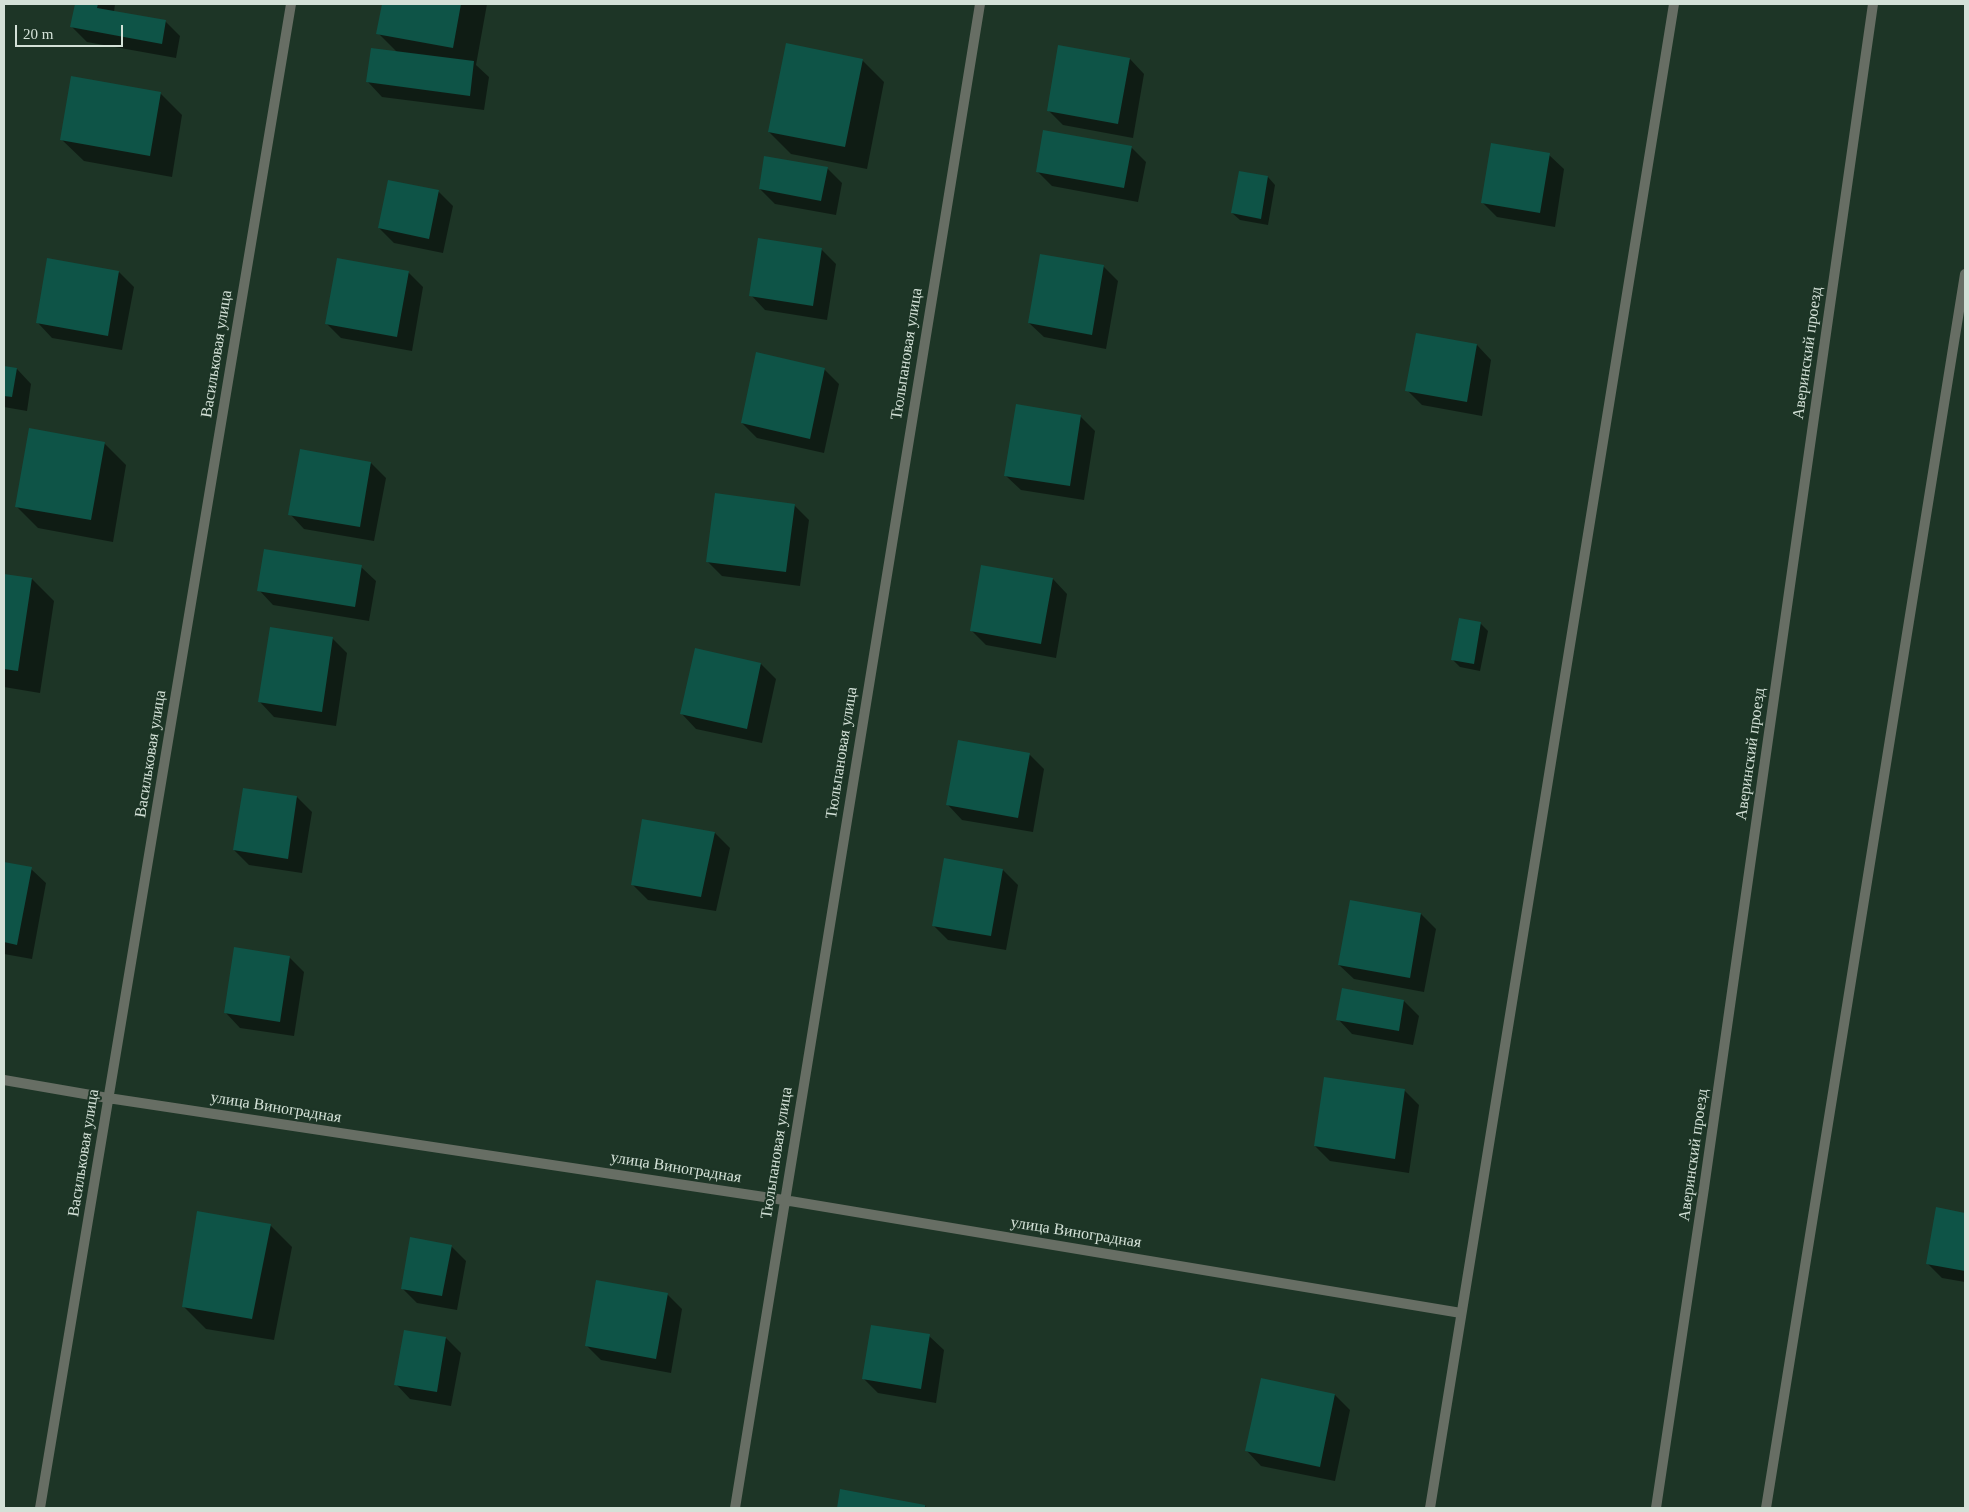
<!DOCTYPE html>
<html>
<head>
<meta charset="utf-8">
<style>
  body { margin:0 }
  #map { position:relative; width:1969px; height:1512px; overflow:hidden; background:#1d3526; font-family:Georgia,serif }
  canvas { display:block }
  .frame { position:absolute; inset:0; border:5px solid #d3e1d7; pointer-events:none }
  .scale { position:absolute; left:15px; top:25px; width:108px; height:22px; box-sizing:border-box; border:2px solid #d3e1d7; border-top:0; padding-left:6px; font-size:15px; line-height:18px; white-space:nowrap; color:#d3e1d7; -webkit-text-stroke:4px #1d3526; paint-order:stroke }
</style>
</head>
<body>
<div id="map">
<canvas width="1969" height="1512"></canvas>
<div class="frame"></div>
<div class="scale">20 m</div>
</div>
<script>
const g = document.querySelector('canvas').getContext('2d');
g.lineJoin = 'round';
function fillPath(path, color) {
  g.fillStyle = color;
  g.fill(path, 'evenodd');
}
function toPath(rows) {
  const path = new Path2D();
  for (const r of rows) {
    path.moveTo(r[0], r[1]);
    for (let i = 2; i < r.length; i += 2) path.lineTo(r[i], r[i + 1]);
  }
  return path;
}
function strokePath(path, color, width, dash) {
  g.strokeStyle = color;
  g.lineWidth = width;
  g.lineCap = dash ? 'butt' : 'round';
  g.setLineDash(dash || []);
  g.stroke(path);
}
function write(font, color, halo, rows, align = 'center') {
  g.font = font + ' Georgia,serif';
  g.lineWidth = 4;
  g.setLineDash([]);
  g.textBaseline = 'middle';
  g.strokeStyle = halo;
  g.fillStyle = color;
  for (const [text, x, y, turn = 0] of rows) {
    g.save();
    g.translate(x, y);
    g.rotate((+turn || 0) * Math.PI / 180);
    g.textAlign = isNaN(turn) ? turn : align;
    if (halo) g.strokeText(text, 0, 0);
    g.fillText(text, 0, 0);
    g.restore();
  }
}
const shadow = toPath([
  [76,4,115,4,114,12,165,21,180,36,176,58,87,42,72,27],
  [383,4,487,4,476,65,489,77,484,110,382,97,368,82,397,52,378,33],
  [1130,59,1144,74,1133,138,1063,125,1048,110],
  [862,60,884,82,867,169,791,154,769,132],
  [160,93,182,115,172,177,84,161,61,139],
  [1131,147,1146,162,1138,202,1052,186,1037,171],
  [1549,155,1564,169,1555,227,1497,217,1482,202],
  [827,168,842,183,836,215,775,204,760,189],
  [1240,172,1268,177,1275,185,1268,225,1240,220,1232,213],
  [438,191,453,206,443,253,394,243,379,228],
  [821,249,836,264,827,320,765,310,751,295],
  [1103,266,1118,281,1106,349,1044,337,1029,323],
  [119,272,134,287,122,350,52,338,38,323],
  [408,272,423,287,412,351,341,338,326,323],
  [1477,345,1491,360,1482,416,1422,405,1407,390],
  [4,367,17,369,31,384,27,411,4,407],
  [824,369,839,384,824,453,757,438,742,423],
  [1080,416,1095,431,1084,500,1021,490,1006,476],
  [104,443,126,465,113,542,38,528,16,506],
  [371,463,386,478,374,541,304,529,290,514],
  [794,505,809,520,800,586,722,576,707,561],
  [361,567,376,581,369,621,273,605,259,590],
  [4,575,32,579,54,601,40,693,4,687],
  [1053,579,1067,594,1056,658,986,645,971,630],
  [1480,623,1488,631,1480,671,1460,667,1453,660],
  [332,638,347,653,336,726,274,717,260,702],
  [696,650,761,664,776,679,762,743,696,729,682,714],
  [1029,754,1044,769,1033,832,962,820,948,805],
  [297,797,312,812,302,873,249,865,234,850],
  [643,821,715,833,730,848,716,911,648,900,633,885],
  [4,864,31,869,46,883,32,959,4,954],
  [1003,870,1018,885,1006,950,948,940,934,926],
  [1351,901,1421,914,1436,929,1424,992,1354,979,1339,965],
  [289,957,304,972,294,1036,240,1028,226,1013],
  [1404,1001,1419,1016,1413,1045,1352,1034,1338,1019],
  [1404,1090,1419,1105,1409,1173,1330,1161,1315,1146],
  [1937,1209,1965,1214,1965,1282,1942,1278,1927,1263],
  [270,1225,292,1247,274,1340,206,1329,184,1307],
  [451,1246,466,1261,457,1310,417,1303,402,1288],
  [667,1294,682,1309,671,1373,601,1360,586,1345],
  [929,1336,944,1350,936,1403,878,1393,864,1379],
  [446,1338,461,1353,451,1406,410,1399,396,1384],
  [1262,1380,1335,1395,1350,1410,1335,1481,1261,1466,1247,1451],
  [841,1491,925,1506,927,1508,838,1508]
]);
const building = toPath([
  [75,4,98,4,97,8,166,20,162,44,70,27],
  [382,4,461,4,453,48,376,34],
  [786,43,863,59,845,147,768,132],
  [1058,45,1130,58,1118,124,1047,111],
  [371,48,474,61,470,96,366,82],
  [71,76,161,92,150,156,60,140],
  [1043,130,1132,146,1124,188,1036,172],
  [1491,143,1550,153,1540,213,1481,203],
  [764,156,828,167,821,201,759,189],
  [1239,171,1268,176,1261,219,1231,213],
  [388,180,439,190,429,239,378,228],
  [758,238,822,248,813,306,749,296],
  [1040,254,1104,265,1092,335,1028,323],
  [47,258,119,271,108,336,36,323],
  [337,258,409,271,397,337,325,324],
  [1416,333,1477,344,1467,402,1405,391],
  [756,352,825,368,810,439,741,423],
  [4,366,17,368,12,397,4,396],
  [1016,404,1081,415,1070,486,1004,476],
  [29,428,105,442,91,520,15,507],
  [300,449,371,462,360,527,288,515],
  [715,493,795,504,786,572,706,562],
  [264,549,362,565,355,607,257,591],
  [981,565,1053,578,1041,644,970,631],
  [4,574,32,578,18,671,4,669],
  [1459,618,1481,622,1474,664,1451,660],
  [270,627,333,637,322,712,258,702],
  [695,648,761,663,747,729,680,714],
  [958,740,1030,753,1018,818,946,805],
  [243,788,297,796,288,859,233,850],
  [642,819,715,832,701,897,631,885],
  [944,858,1003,869,991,936,932,926],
  [4,862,32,867,17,945,4,942],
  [1350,900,1421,913,1410,978,1338,965],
  [234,947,290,956,280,1022,224,1013],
  [1342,988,1404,1000,1399,1031,1336,1020],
  [1324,1077,1405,1089,1395,1159,1314,1146],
  [1936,1207,1965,1213,1965,1271,1926,1264],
  [197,1211,271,1224,252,1319,182,1307],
  [410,1237,452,1245,442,1296,401,1289],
  [596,1280,668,1293,656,1359,585,1346],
  [871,1325,930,1334,921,1389,862,1379],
  [404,1330,446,1337,437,1392,394,1385],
  [1261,1378,1335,1394,1320,1467,1245,1451],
  [840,1489,925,1505,925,1508,837,1508]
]);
const lane = toPath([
  [1430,1508,1674,4],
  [1766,1508,1965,274]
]);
const street = toPath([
  [4,1080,108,1098,784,1200,1461,1313],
  [40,1508,291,4],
  [735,1508,980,4],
  [1656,1508,1704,1188,1873,4]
]);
const streetNames = [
  ["Аверинский проезд",1808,353,-82],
  ["Васильковая улица",217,354,-81],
  ["Тюльпановая улица",907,354,-81],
  ["Тюльпановая улица",842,753,-81],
  ["Васильковая улица",151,754,-81],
  ["Аверинский проезд",1751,754,-82],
  ["улица Виноградная",276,1108,9],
  ["Васильковая улица",84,1153,-81],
  ["Тюльпановая улица",777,1153,-81],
  ["Аверинский проезд",1694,1155,-82],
  ["улица Виноградная",676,1168,9],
  ["улица Виноградная",1076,1233,9]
];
fillPath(shadow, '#0007');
fillPath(building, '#0e5447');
strokePath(lane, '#676e64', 10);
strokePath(street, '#676e64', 10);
write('16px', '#d3e1d7', '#1d3526', streetNames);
</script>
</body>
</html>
